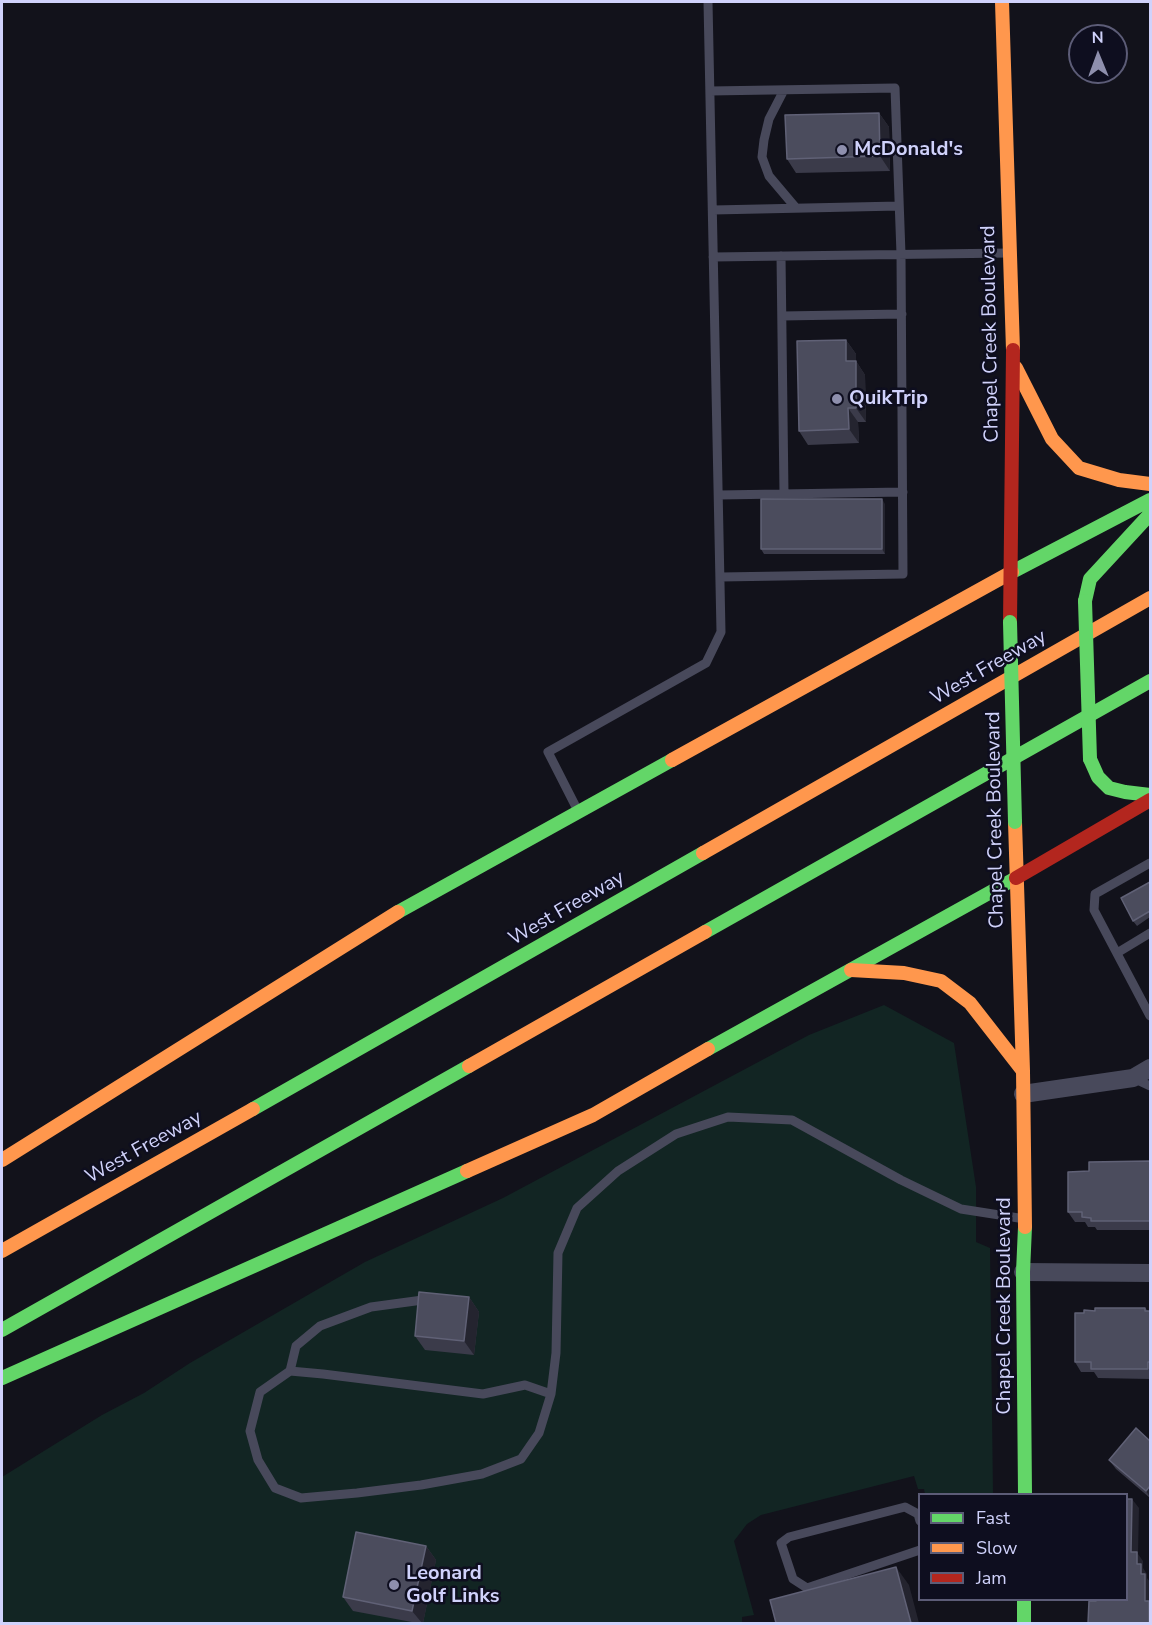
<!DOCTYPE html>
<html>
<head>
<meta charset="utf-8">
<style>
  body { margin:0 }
  #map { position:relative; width:1152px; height:1625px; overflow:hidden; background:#12121b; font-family:"Nunito Sans",sans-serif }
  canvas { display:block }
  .frame { position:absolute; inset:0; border:3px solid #d0d2fb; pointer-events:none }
  .legend { position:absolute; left:918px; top:1493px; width:210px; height:108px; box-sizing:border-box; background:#0e0e1f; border:2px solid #5c5c77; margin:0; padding:8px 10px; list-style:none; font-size:18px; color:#d0d2fb }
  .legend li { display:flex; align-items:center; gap:12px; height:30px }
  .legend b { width:30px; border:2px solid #5c5c77 }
  .north { position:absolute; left:1068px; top:24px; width:60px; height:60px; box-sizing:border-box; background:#0e0e1f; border:2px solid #5c5c77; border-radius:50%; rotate:359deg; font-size:16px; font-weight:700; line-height:24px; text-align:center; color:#d0d2fb }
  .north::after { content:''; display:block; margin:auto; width:21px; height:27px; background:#8e8fad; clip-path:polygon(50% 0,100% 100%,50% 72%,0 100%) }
</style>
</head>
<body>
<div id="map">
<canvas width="1152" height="1625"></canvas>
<div class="frame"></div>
<ul class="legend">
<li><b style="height:8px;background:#63d668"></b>Fast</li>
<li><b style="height:8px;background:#ff974d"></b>Slow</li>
<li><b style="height:8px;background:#b3261e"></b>Jam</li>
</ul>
<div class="north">N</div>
</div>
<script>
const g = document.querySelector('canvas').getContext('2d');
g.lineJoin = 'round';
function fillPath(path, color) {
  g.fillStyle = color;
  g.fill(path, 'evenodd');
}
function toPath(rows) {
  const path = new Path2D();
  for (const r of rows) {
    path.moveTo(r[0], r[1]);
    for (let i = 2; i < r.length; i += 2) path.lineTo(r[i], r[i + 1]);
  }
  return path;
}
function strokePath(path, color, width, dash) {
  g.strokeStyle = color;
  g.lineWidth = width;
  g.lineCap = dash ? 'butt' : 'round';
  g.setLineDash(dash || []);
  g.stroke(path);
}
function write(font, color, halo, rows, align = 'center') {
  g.font = font + ' "Nunito Sans",sans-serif';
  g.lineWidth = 5;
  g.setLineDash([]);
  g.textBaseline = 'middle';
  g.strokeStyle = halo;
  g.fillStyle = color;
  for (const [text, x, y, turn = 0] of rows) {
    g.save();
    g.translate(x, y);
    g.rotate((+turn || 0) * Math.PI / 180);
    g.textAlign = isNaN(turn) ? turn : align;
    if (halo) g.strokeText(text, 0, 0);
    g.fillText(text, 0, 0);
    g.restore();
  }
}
const green = toPath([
  [884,1005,954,1043,976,1187,976,1242,990,1248,993,1494,925,1494,924,1489,918,1489,914,1476,761,1515,747,1524,734,1541,754,1615,742,1617,742,1623,2,1623,2,1477,102,1415,144,1393,190,1363,365,1262,503,1198,809,1035]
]);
const lane = toPath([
  [784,90,769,119,764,140,762,157,769,176,796,208],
  [710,91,895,88,901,254,903,574,721,577],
  [713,210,899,206],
  [781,256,784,494],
  [713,257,1008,253],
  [782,316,902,314],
  [719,495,903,492],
  [576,807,548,752,706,663,721,632,708,2],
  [1150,863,1095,894,1094,910,1150,1016],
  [1117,953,1150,933],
  [1133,1078,1150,1086],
  [290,1371,323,1374,483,1394,525,1385,551,1394,539,1433,521,1459,482,1474,421,1485,357,1493,301,1498,275,1488,258,1460,250,1431,260,1392,290,1371],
  [290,1371,296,1346,320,1326,371,1307,430,1299],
  [551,1394,556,1353,558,1253,577,1208,618,1171,676,1134,728,1117,792,1120,901,1180,961,1209,1025,1219],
  [920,1521,918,1514,905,1507,789,1537,781,1543,793,1579,807,1588,920,1550]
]);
const street = toPath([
  [1023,1094,1133,1078,1150,1068],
  [1023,1272,1150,1273]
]);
const fast = toPath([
  [1012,572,1150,500],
  [1085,601,1090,579,1150,514],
  [1090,759,1098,777,1109,788,1125,792,1150,795],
  [398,912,672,760],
  [705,932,1150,681],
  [708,1049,1016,878],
  [253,1109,703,853],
  [1025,1227,1023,1272,1025,1494],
  [2,1330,469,1066],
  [2,1378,467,1171],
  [1024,1600,1024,1624]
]);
const slow = toPath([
  [1002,2,1013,350],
  [1016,368,1052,439,1079,468,1119,480,1150,484],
  [672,760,1012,572],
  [1015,822,1023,1071,1025,1227],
  [703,853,1150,598],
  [851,970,904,973,941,981,970,1003,1023,1071],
  [469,1066,705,932],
  [2,1160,398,912],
  [467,1171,593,1115,708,1049],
  [2,1251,253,1109]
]);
const jam = toPath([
  [1010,622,1013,350],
  [1016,878,1150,800]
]);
const fastBridge = toPath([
  [1085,601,1090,759],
  [1010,622,1015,822]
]);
const wall = toPath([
  [879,113,889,127,890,171,796,173,787,159],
  [846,340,856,354,856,361,865,375,866,422,858,422,859,443,808,445,799,431],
  [885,504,885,554,764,554,761,549],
  [1150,882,1150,917,1137,926,1133,921],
  [1150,1161,1150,1230,1097,1230,1095,1227,1088,1227,1085,1222,1075,1222,1068,1212,1089,1171],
  [469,1297,479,1312,474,1355,425,1350,415,1336],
  [1145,1308,1148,1311,1150,1311,1150,1379,1098,1378,1094,1372,1081,1372,1075,1362,1084,1313,1095,1311],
  [1150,1441,1150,1498,1116,1469,1109,1460],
  [426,1546,436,1560,423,1623,417,1623,353,1611,343,1597]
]);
const shadedWall = toPath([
  [879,113,889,127,890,171,880,156],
  [846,340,856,354,856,361,865,375,866,422,856,408,846,361],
  [848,408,858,422,859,443,849,429],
  [882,499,885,504,885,554,882,549],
  [469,1297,479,1312,474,1355,464,1341],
  [1148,1362,1150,1365,1150,1372,1148,1369],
  [1150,1486,1150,1497,1146,1491],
  [1132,1499,1139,1508,1138,1554,1143,1561,1143,1568,1147,1574,1147,1578,1150,1582,1150,1623,1149,1623,1141,1574,1131,1552],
  [426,1546,436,1560,423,1623,422,1623,412,1611],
  [896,1567,909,1585,919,1623,911,1623]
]);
const building = toPath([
  [879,113,880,156,787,159,785,115,879,113],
  [846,340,846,361,856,361,856,408,848,408,849,429,799,431,797,341,846,340],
  [761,499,882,499,882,549,761,549,761,499],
  [1150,882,1150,911,1133,921,1121,898,1150,882],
  [1150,1161,1150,1221,1091,1221,1091,1218,1082,1217,1082,1212,1068,1212,1068,1172,1089,1171,1089,1162,1150,1161],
  [419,1292,469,1297,464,1341,415,1336,419,1292],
  [1095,1308,1145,1308,1145,1311,1150,1311,1150,1362,1148,1362,1148,1369,1091,1369,1091,1362,1075,1362,1075,1313,1084,1313,1084,1310,1095,1311,1095,1308],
  [1136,1428,1150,1441,1150,1486,1146,1491,1109,1460,1136,1428],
  [1126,1499,1132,1499,1131,1552,1137,1552,1137,1564,1141,1564,1141,1574,1145,1574,1145,1601,1149,1601,1149,1623,1088,1623,1089,1601,1096,1601,1096,1599,1126,1599,1126,1499],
  [356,1532,426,1546,412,1611,343,1597,356,1532],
  [896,1567,911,1623,776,1623,770,1600,896,1567]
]);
const markers = [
  [842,150,6,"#8e8fad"],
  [837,399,6,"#8e8fad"],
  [394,1585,6,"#8e8fad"]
];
const poiNames = [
  ["McDonald's",854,150],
  ["QuikTrip",849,399],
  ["Leonard",406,1574],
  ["Golf Links",406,1597]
];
const streetNames = [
  ["Chapel Creek Boulevard",991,334,-91],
  ["West Freeway",989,668,-30],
  ["Chapel Creek Boulevard",996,820,-91],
  ["West Freeway",567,909,-30],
  ["West Freeway",144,1148,-29],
  ["Chapel Creek Boulevard",1005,1306,-90]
];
fillPath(green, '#122523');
strokePath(lane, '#48495b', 9);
strokePath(street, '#48495b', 18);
strokePath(fast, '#63d668', 14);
strokePath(slow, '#ff974d', 14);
strokePath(jam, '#b3261e', 14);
strokePath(fastBridge, '#63d668', 14);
fillPath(wall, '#3b3b4a');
fillPath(shadedWall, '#24242f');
fillPath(building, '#4b4c5d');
strokePath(building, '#606176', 1.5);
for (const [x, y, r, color] of markers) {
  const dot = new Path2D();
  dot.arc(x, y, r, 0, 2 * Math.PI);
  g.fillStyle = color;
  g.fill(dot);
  strokePath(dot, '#0e0e1f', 2);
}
write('bold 20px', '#d0d2fb', '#0e0e1f', poiNames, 'left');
write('20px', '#d0d2fb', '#0e0e1f', streetNames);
</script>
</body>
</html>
